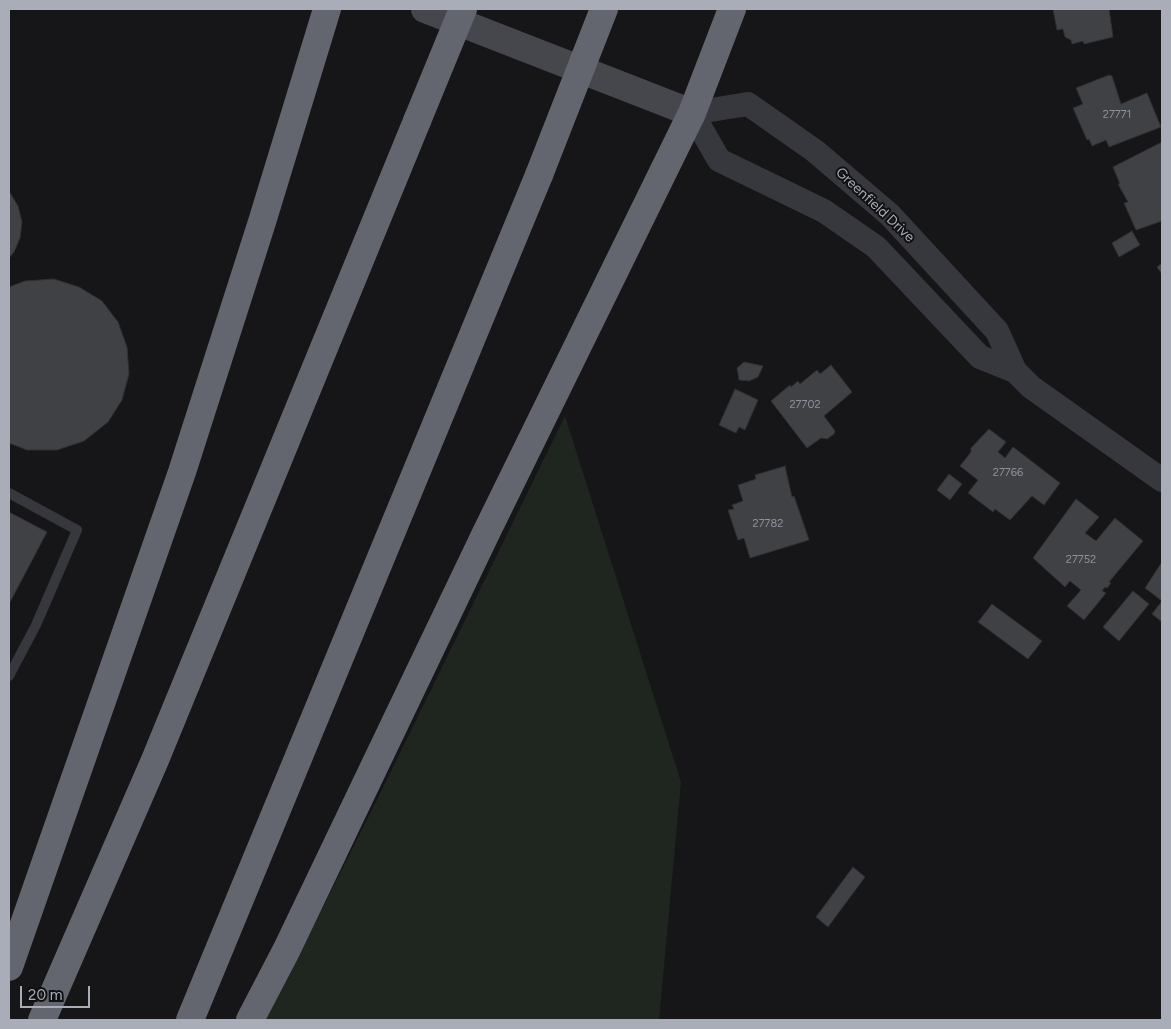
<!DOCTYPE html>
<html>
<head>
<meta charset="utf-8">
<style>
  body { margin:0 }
  #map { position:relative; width:1171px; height:1029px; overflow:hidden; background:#161618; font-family:Figtree,sans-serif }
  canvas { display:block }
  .frame { position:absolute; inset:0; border:10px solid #a8adb8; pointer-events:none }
  .scale { position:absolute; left:20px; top:986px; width:70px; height:22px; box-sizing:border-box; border:2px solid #a8adb8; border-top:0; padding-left:6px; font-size:15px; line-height:18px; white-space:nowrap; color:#a8adb8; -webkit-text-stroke:4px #111113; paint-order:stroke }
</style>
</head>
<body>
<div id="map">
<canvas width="1171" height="1029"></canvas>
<div class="frame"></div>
<div class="scale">20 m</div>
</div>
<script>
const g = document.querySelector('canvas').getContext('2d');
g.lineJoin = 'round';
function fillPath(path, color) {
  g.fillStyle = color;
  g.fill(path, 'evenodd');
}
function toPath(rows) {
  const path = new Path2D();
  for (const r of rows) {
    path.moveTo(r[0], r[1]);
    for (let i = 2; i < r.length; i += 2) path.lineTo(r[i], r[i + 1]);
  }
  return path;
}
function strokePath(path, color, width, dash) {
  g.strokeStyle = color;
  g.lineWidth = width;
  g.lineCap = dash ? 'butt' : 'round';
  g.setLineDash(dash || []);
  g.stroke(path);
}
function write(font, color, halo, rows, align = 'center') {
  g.font = font + ' Figtree,sans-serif';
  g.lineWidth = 4;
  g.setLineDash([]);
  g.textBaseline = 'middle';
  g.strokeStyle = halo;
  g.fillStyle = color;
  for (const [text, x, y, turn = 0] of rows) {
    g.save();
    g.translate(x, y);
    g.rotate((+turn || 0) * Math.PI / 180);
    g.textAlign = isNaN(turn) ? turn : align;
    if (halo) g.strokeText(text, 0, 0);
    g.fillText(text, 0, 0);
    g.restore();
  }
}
const green = toPath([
  [565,416,681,782,659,1020,266,1020,378,798]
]);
const building = toPath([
  [1053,9,1109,9,1113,37,1084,44,1083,41,1072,44,1071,40,1065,37,1063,29,1057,30,1053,9],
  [1109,75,1112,76,1121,104,1147,93,1161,127,1109,147,1106,140,1092,146,1089,139,1087,140,1073,108,1083,104,1076,88,1109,75],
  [1162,142,1162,221,1136,230,1124,203,1128,202,1118,184,1120,184,1113,167,1162,142],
  [9,191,18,206,22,222,20,238,14,252,9,258,9,191],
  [1132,231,1140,245,1119,257,1112,243,1132,231],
  [1162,263,1162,274,1157,267,1162,263],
  [54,279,79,287,102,301,118,322,127,347,129,374,122,400,108,422,84,441,57,450,27,450,9,443,9,287,25,281,54,279],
  [744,362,763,366,758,377,749,381,739,380,737,368,744,362],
  [831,365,852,392,824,416,835,431,834,434,827,439,821,438,807,448,771,401,790,385,791,387,798,381,800,384,817,370,820,374,831,365],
  [735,389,758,400,745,430,739,427,736,433,719,425,735,389],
  [989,429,1006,442,998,452,1005,458,1013,447,1060,483,1044,505,1032,496,1010,520,995,509,993,512,968,493,978,480,960,466,971,452,971,448,989,429],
  [785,466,792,497,794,496,809,540,750,558,744,538,738,540,728,510,734,509,732,505,743,501,738,485,756,479,755,475,785,466],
  [949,474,962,484,950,500,937,490,949,474],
  [1076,499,1099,517,1085,533,1096,541,1115,518,1143,541,1109,582,1111,583,1107,588,1105,587,1102,591,1106,593,1084,620,1067,606,1081,590,1070,581,1065,587,1033,558,1076,499],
  [9,512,47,532,9,604,9,512],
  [1162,562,1162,622,1152,614,1162,601,1145,588,1162,562],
  [1133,591,1149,604,1119,641,1103,627,1133,591],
  [992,604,1042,641,1028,659,978,622,992,604],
  [853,867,865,877,828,927,816,917,853,867]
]);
const service = toPath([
  [9,493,77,530,36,625,9,676]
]);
const tertiary = toPath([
  [1015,371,997,331,890,215,815,151,748,104,692,113,719,160,824,211,876,247,980,357,1015,371,1031,387,1162,480]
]);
const secondary = toPath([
  [425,9,692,113]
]);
const motorway = toPath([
  [9,967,182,472,262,222,327,9],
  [42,1020,155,760,417,121],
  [190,1020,539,175],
  [250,1020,287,949,486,533,692,113,732,9]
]);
const motorwayBridge = toPath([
  [417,121,463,9],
  [539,175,604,9]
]);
const numberNames = [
  ["27771",1117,115],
  ["27702",805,405],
  ["27766",1008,473],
  ["27782",768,524],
  ["27752",1081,560]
];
const streetNames = [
  ["Greenfield Drive",875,205,43]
];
fillPath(green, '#1e261f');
fillPath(building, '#404145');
strokePath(building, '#303034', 1);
strokePath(service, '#37383d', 10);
strokePath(tertiary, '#37383d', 24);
strokePath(secondary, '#45474d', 28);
strokePath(motorway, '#63666e', 28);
strokePath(motorwayBridge, '#63666e', 28);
write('11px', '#8e929b', null, numberNames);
write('14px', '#a8adb8', '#111113', streetNames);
</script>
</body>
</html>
